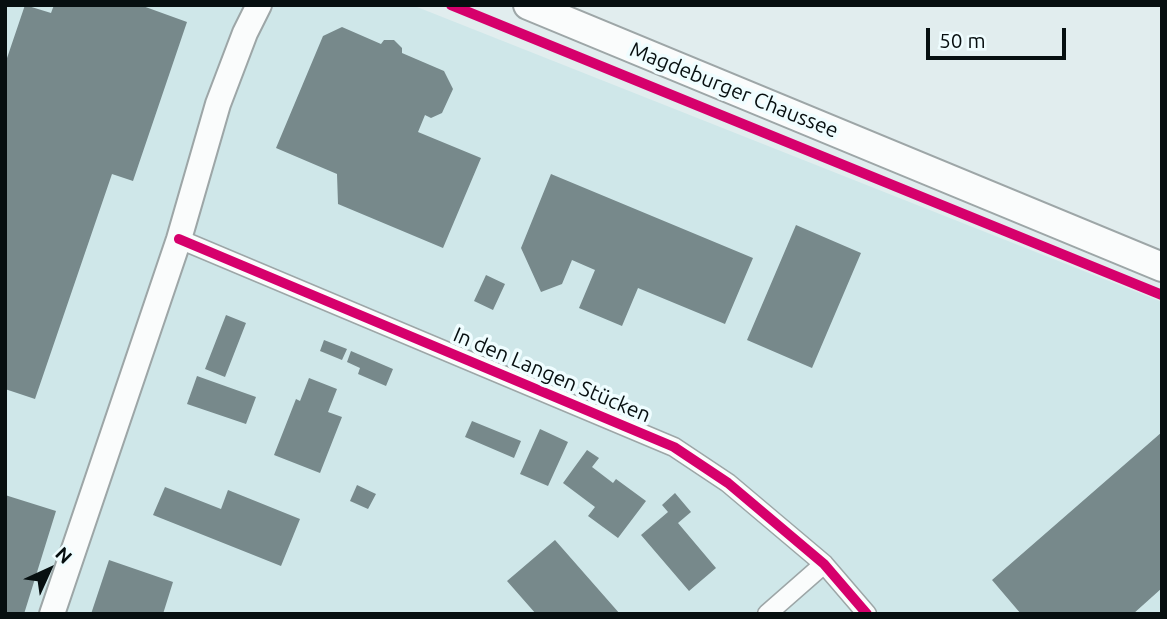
<!DOCTYPE html>
<html>
<head>
<meta charset="utf-8">
<style>
  body { margin:0 }
  #map { position:relative; width:1167px; height:619px; overflow:hidden; background:#e1edee; font-family:Ubuntu,sans-serif }
  canvas { display:block }
  .frame { position:absolute; inset:0; border:7px solid #070f10; pointer-events:none }
  .north { position:absolute; left:14px; top:535px; width:70px; height:70px; -webkit-text-stroke:5px #effdff; paint-order:stroke; rotate:45deg; font-size:19px; font-weight:700; line-height:28px; text-align:center; color:#070f10 }
  .north::after { content:''; display:block; margin:auto; width:24px; height:32px; background:#070f10; clip-path:polygon(50% 0,100% 100%,50% 72%,0 100%) }
  .scale { position:absolute; left:926px; top:28px; width:140px; height:32px; box-sizing:border-box; border:4px solid #070f10; border-top:0; padding-left:9px; font-size:21px; line-height:24px; white-space:nowrap; color:#070f10; -webkit-text-stroke:5px #effdff; paint-order:stroke }
</style>
</head>
<body>
<div id="map">
<canvas width="1167" height="619"></canvas>
<div class="frame"></div>
<div class="north">N</div>
<div class="scale">50 m</div>
</div>
<script>
const g = document.querySelector('canvas').getContext('2d');
g.lineJoin = 'round';
function fillPath(path, color) {
  g.fillStyle = color;
  g.fill(path, 'evenodd');
}
function toPath(rows) {
  const path = new Path2D();
  for (const r of rows) {
    path.moveTo(r[0], r[1]);
    for (let i = 2; i < r.length; i += 2) path.lineTo(r[i], r[i + 1]);
  }
  return path;
}
function strokePath(path, color, width, dash) {
  g.strokeStyle = color;
  g.lineWidth = width;
  g.lineCap = dash ? 'butt' : 'round';
  g.setLineDash(dash || []);
  g.stroke(path);
}
function write(font, color, halo, rows, align = 'center') {
  g.font = font + ' Ubuntu,sans-serif';
  g.lineWidth = 7;
  g.setLineDash([]);
  g.textBaseline = 'middle';
  g.strokeStyle = halo;
  g.fillStyle = color;
  for (const [text, x, y, turn = 0] of rows) {
    g.save();
    g.translate(x, y);
    g.rotate((+turn || 0) * Math.PI / 180);
    g.textAlign = isNaN(turn) ? turn : align;
    if (halo) g.strokeText(text, 0, 0);
    g.fillText(text, 0, 0);
    g.restore();
  }
}
const built = toPath([
  [5,5,412,5,1162,302,1162,614,5,614]
]);
const building = toPath([
  [25,5,51,13,54,5,140,5,187,22,133,181,112,174,35,399,5,389,5,64],
  [342,27,381,44,384,40,394,40,402,48,402,53,444,71,453,89,442,113,431,118,425,115,418,132,481,158,443,248,338,204,337,174,276,148,323,36],
  [551,174,753,258,725,324,638,288,622,326,579,308,595,270,572,260,562,284,541,292,521,248],
  [796,225,861,253,812,368,747,340],
  [486,275,505,284,493,310,474,301],
  [226,315,246,323,225,377,205,369],
  [324,340,347,349,342,360,320,351],
  [351,351,393,369,386,386,358,374,360,368,347,362],
  [197,376,256,397,246,424,187,404],
  [309,378,337,389,328,412,342,417,320,473,274,455,296,399,300,401],
  [472,421,521,441,514,458,465,437],
  [540,429,568,442,548,486,520,474],
  [1162,432,1162,588,1133,614,1021,614,992,580],
  [587,450,599,458,592,467,613,483,616,479,646,501,618,538,588,516,595,507,563,483],
  [357,485,376,494,368,509,350,501],
  [165,487,221,509,228,490,300,519,281,566,153,515],
  [675,493,691,512,678,523,716,568,689,591,641,535,668,512,662,505],
  [5,495,56,511,24,614,5,614],
  [555,540,620,614,536,614,507,581],
  [109,560,173,582,163,614,91,614]
]);
const street = toPath([
  [179,239,674,447,728,483,824,564,867,614],
  [767,614,824,564]
]);
const secondary = toPath([
  [52,614,179,239,218,104,245,33,259,5]
]);
const primary = toPath([
  [528,5,1162,267]
]);
const cycleway = toPath([
  [451,5,1162,295],
  [179,239,674,447,728,483,824,564,867,614]
]);
const streetNames = [
  ["Magdeburger Chaussee",734,90,22],
  ["In den Langen Stücken",552,375,23]
];
fillPath(built, '#cfe7e9');
fillPath(building, '#77898b');
strokePath(street, '#9da6a7', 21);
strokePath(secondary, '#9da6a7', 28);
strokePath(primary, '#9da6a7', 32);
strokePath(street, '#fafcfc', 18);
strokePath(secondary, '#fafcfc', 24);
strokePath(primary, '#fafcfc', 28);
strokePath(cycleway, '#d6006c', 10);
write('21px', '#070f10', '#effdff', streetNames);
</script>
</body>
</html>
